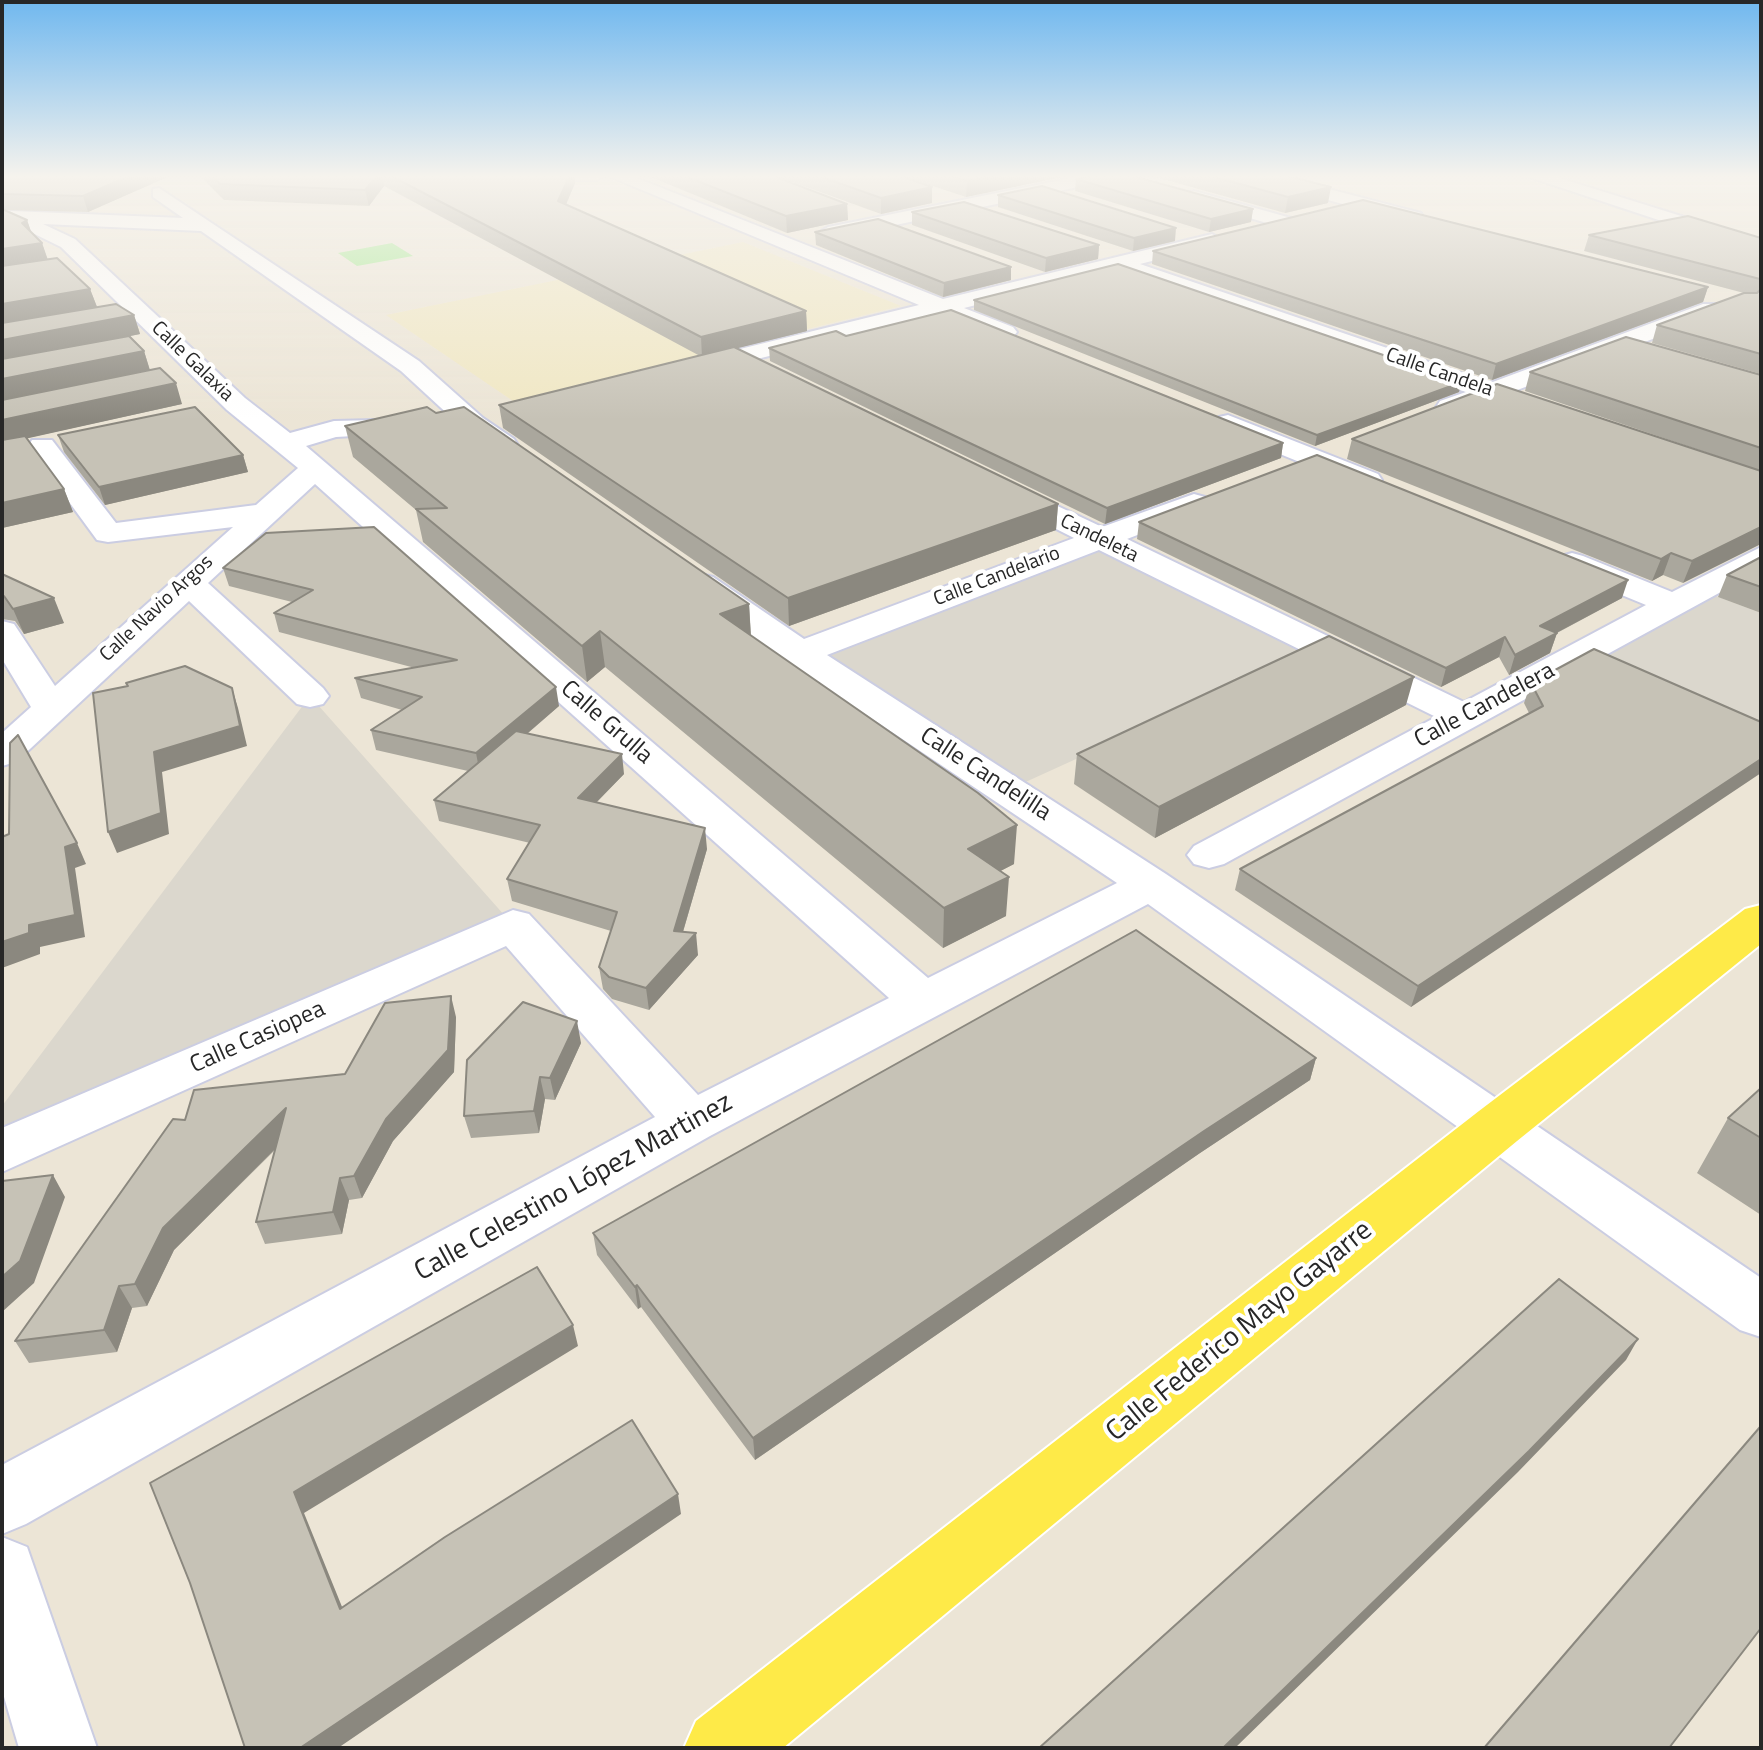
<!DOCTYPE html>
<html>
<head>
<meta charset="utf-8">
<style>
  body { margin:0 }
  #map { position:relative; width:1763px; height:1750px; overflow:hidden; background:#ece5d6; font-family:"Titillium Web",sans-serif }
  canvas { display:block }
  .frame { position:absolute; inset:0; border:4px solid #272727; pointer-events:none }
</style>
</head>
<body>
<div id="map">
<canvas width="1763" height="1750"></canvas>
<div class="frame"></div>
</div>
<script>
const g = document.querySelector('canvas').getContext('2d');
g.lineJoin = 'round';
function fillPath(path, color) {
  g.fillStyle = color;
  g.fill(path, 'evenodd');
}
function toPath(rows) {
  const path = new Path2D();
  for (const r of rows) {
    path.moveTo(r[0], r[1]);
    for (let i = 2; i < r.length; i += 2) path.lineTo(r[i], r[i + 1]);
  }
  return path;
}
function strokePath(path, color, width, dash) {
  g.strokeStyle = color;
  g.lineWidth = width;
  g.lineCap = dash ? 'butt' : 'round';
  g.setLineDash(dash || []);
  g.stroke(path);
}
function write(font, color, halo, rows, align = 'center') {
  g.font = font + ' "Titillium Web",sans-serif';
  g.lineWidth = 8;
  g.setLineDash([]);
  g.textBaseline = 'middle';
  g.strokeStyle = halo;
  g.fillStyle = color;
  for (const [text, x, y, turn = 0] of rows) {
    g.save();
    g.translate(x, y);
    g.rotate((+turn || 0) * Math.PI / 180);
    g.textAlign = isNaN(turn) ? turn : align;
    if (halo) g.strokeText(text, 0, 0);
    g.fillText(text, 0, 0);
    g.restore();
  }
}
const education = toPath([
  [743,242,901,306,513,401,386,315]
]);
const green = toPath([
  [392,243,413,256,357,266,338,253]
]);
const plaza = toPath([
  [1098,538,1322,647,1008,790,799,653],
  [1700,590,1761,613,1761,746,1569,661],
  [310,696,513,925,2,1151,2,1106]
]);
const minor = toPath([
  [560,175,629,175,943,299,1212,234,1222,240,1219,244,1140,264,1490,383,1703,304,1719,304,1722,309,1719,314,1512,392,1510,400,1491,400,1449,415,1440,413,1436,407,1440,401,1466,392,1116,270,964,308,1013,327,1017,332,1013,337,997,337,940,314,692,375,683,373,680,368,683,363,919,305,606,175,597,180,569,180,560,175],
  [1086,175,1121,175,1112,180,828,239,818,233,828,227,1086,175],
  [1246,175,1275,175,1421,213,1423,217,1414,223,1249,179,1246,175],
  [1523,175,1550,175,1761,241,1761,254,1523,175],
  [159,188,419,361,483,418,514,439,518,445,514,451,494,451,465,430,401,371,201,231,43,224,75,239,245,398,290,433,334,421,415,419,419,425,415,431,406,433,336,437,306,446,928,978,1117,883,786,661,689,591,685,584,689,577,701,574,713,577,804,639,1074,538,993,497,988,491,993,485,1013,485,1102,527,1194,494,1205,497,1209,503,1205,509,1127,539,1464,702,1646,605,1561,570,1556,563,1561,556,1572,553,1583,556,1672,592,1761,547,1761,570,1224,864,1209,868,1194,864,1187,855,1194,846,1436,717,1099,550,827,655,1166,874,1761,1278,1761,1337,1740,1330,1148,904,710,1136,26,1524,2,1534,2,1465,655,1117,506,946,2,1172,2,1128,513,910,529,914,698,1095,889,998,315,484,208,583,323,688,329,696,323,704,310,707,297,704,189,601,16,762,2,766,2,733,31,707,2,659,2,621,14,624,55,686,233,527,108,542,97,540,28,446,32,440,52,440,116,523,256,505,298,468,227,410,61,247,2,218,11,211,183,218,153,197,153,189,159,188],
  [1194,191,1291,218,1294,222,1284,228,1188,200,1188,192,1194,191],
  [1228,415,1378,474,1382,480,1378,486,1358,486,1219,429,1215,423,1219,417,1228,415],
  [2,1537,27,1547,97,1748,19,1748,2,1690,2,1537]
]);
const major = toPath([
  [1761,905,1761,944,1517,1141,783,1748,684,1748,696,1721,1479,1111,1745,909,1761,905]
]);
const wall = toPath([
  [2,175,172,175,88,212,4,210,27,220,31,232,42,243,47,259,90,289,97,307,134,315,140,334,130,336,144,351,150,370,182,404,27,438,64,489,73,512,2,528],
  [199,175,574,175,575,183,566,205,806,311,807,331,736,348,1058,504,1056,530,789,626,503,428,499,405,700,356,384,186,369,206,224,200],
  [646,175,771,175,847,204,848,220,787,233],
  [773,175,898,175,932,187,932,203,881,214],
  [899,175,1071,175,966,197],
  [1148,175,1284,175,1328,203,1285,213],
  [1076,179,1253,209,1251,222,1209,232,1075,191],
  [998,195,1175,241,1133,251,998,207],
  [912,212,1099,245,1098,259,1045,272,912,225],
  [815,232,1011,280,943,297,816,245],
  [1589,235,1761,238,1761,374,1652,343,1657,325,1744,293,1584,251],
  [1153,251,1708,287,1703,302,1492,380,1152,264],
  [974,300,1459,392,1315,446,974,310],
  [846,336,1283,443,1281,458,1105,524,770,361,769,348],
  [1530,372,1761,375,1761,471,1525,391],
  [436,413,749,604,751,635,1014,864,1000,871,1006,916,943,948,605,667,587,682,423,542,416,510,353,457,345,426],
  [58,435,243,455,248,472,105,505,64,452],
  [1352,439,1761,471,1683,583,1663,575,1652,581,1347,459],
  [1139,522,1622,598,1557,633,1550,653,1509,675,1499,657,1441,687,1137,539],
  [266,533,559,706,527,734,624,774,597,802,707,849,683,932,698,955,649,1010,612,999,603,989,599,967,611,931,512,901,507,879,530,843,439,821,434,800,468,771,376,750,371,730,402,710,361,698,355,678,415,668,279,632,274,613,292,602,229,586,223,568],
  [1761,557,1761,613,1718,597,1727,575],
  [2,574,64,623,24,634,15,621,2,619],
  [1531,683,1761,722,1411,1007,1235,890,1240,869,1529,713,1524,703],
  [1406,705,1155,838,1074,784,1077,754],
  [456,1017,454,1072,393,1141,362,1198,349,1200,342,1234,265,1244,256,1222,275,1150,174,1250,147,1306,132,1308,117,1352,29,1363,15,1341,185,1120,345,1074],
  [581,1043,555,1100,545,1099,539,1133,471,1138,464,1116],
  [1316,1058,1310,1080,1200,1153,755,1460,641,1307,638,1309,597,1255,593,1233],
  [1761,1088,1761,1215,1697,1173,1728,1118]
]);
const shadedWall = toPath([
  [132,175,172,175,88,212,83,196],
  [377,175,382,175,384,186,369,206,365,190],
  [570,175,574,175,575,183,560,218,558,201],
  [996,175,1071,175,966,197,967,181],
  [932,187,932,203,881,214,881,198],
  [1331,187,1328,203,1285,213,1288,197],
  [847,204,848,220,787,233,786,216],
  [1253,209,1251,222,1209,232,1211,219],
  [27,220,33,237,22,223],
  [1176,228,1175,241,1133,251,1134,238],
  [42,243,48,260,2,268,2,249],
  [1099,245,1098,259,1045,272,1046,258],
  [1011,267,1011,280,943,297,944,283],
  [1708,287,1703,302,1492,380,1496,364],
  [90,289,97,307,2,325,2,304],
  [806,311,807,331,702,357,701,337],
  [134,315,140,334,2,362,2,340],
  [144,351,150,371,2,402,2,379],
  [1462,382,1459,392,1315,446,1317,435],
  [176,383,182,404,2,444,2,420],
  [1283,443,1281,458,1105,524,1107,508],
  [243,455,248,472,105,505,99,487],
  [64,489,73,512,2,528,2,503],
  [1058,504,1056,530,789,626,788,598],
  [1761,527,1761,544,1683,583,1692,561],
  [1671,553,1663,575,1652,581,1661,559],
  [1628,580,1622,598,1543,640,1557,633,1550,653,1509,675,1515,655,1540,626],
  [54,598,64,623,24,634,13,609],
  [749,604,751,640,720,614],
  [600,631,605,667,587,682,582,646],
  [1505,637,1499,657,1441,687,1446,668],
  [1414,677,1406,705,1155,838,1159,807],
  [556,687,559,706,480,774,476,753],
  [232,688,238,708,247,746,162,772,169,834,117,853,108,832,154,752],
  [622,754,624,774,581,818,578,798],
  [1761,759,1761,773,1411,1007,1418,986],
  [1017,825,1014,864,966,889,968,849],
  [705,828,707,849,677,952,674,931],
  [77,843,86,864,75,868,85,937,40,947,40,954,2,968,2,942,29,925,65,847],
  [1009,877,1006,916,943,948,944,908],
  [696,933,698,955,649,1010,646,988],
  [451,996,456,1017,454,1072,393,1141,362,1198,354,1176],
  [577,1021,581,1043,555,1100,550,1078],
  [1316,1058,1310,1080,1200,1153,755,1460,753,1438,1204,1131],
  [540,1077,545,1099,539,1133,534,1111],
  [286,1108,294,1130,174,1250,147,1306,135,1284,163,1228],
  [53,1175,65,1197,34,1283,2,1312,2,1277],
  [340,1178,349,1200,342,1234,333,1212],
  [637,1285,641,1307,638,1309,635,1287],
  [119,1286,132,1308,117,1352,104,1330],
  [573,1325,578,1346,304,1513,351,1629,340,1609,294,1492],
  [1638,1339,1626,1360,1518,1472,1235,1748,1223,1748],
  [678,1494,681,1514,338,1748,300,1748]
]);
const building = toPath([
  [2,175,132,175,83,196,2,194,2,175],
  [211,175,377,175,365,190,220,184,211,175],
  [389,175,570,175,558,201,806,311,701,337,389,175],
  [682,175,771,175,847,204,786,216,682,175],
  [816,175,898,175,932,187,881,198,816,175],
  [948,175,996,175,967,181,948,175],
  [1097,175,1129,175,1253,209,1211,219,1076,179,1097,175],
  [1207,175,1284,175,1331,187,1288,197,1207,175],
  [1042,186,1176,228,1134,238,998,195,1042,186],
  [1363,200,1708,287,1496,364,1153,251,1363,200],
  [964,202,1099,245,1046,258,912,212,964,202],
  [2,209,27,220,22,223,42,243,2,249,2,209],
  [1688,216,1761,238,1761,282,1760,279,1589,235,1688,216],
  [878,219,1011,267,944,283,815,232,878,219],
  [57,258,90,289,2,304,2,266,57,258],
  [1118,264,1462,382,1317,435,974,300,1118,264],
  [1761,289,1761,354,1657,325,1744,293,1757,293,1761,289],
  [116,304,134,315,2,340,2,323,116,304],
  [951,310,1283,443,1107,508,769,348,836,331,846,336,951,310],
  [129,336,144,351,2,379,2,359,129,336],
  [1626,337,1761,375,1761,448,1530,372,1626,337],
  [734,347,1058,504,788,598,499,405,734,347],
  [160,368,176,383,2,420,2,400,160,368],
  [1497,384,1761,471,1761,527,1692,561,1671,553,1661,559,1352,439,1497,384],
  [195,407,243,455,99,487,58,435,195,407],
  [427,407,436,413,464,407,749,604,720,614,978,793,1017,825,968,849,1009,877,944,908,600,631,582,646,416,509,447,508,345,426,427,407],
  [25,436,64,489,2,503,2,440,25,436],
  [1317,455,1628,580,1540,626,1557,633,1515,655,1505,637,1446,668,1139,522,1317,455],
  [374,527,556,687,476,753,371,730,422,697,355,678,457,660,274,613,313,590,223,568,266,533,374,527],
  [1761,557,1761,587,1727,575,1761,557],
  [2,574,54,598,13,609,4,596,2,596,2,574],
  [1329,636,1414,677,1159,807,1077,754,1329,636],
  [1594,649,1761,722,1761,759,1418,986,1240,869,1543,706,1531,683,1594,649],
  [185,666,232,688,240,726,154,752,161,813,108,832,93,693,128,686,126,683,185,666],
  [516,731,622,754,578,798,705,828,674,931,696,933,646,988,609,977,599,967,617,912,507,879,540,825,434,800,516,731],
  [18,735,77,843,65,847,75,915,29,925,29,933,2,942,2,837,9,834,10,743,18,735],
  [1136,930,1316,1058,1204,1131,753,1438,637,1285,635,1287,593,1233,1136,930],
  [451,996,448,1050,386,1119,354,1176,340,1178,333,1212,256,1222,286,1108,163,1228,135,1284,119,1286,104,1330,15,1341,173,1119,185,1120,194,1090,345,1074,385,1003,451,996],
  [523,1002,577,1021,550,1078,540,1077,534,1111,464,1116,467,1060,523,1002],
  [1761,1088,1761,1138,1728,1118,1761,1088],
  [53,1175,20,1261,2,1277,2,1181,53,1175],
  [537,1267,573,1325,294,1492,340,1609,445,1537,632,1420,678,1494,300,1748,245,1748,190,1583,150,1483,537,1267],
  [1559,1279,1638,1339,1529,1451,1223,1748,1039,1748,1559,1279],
  [1760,1427,1761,1428,1761,1628,1669,1748,1484,1748,1760,1427]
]);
const farStreetnames = [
  ["Calle Galaxia",192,362,44],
  ["Calle Candela",1439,373,19],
  ["Candeleta",1099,539,26],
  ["Calle Candelario",997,577,-21],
  ["Calle Navio Argos",157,609,-43]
];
const streetNames = [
  ["Calle Candelera",1485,706,-28],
  ["Calle Grulla",606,723,41],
  ["Calle Candelilla",985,775,33],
  ["Calle Casiopea",258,1038,-24]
];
const nearStreetnames = [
  ["Calle Celestino López Martinez",574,1188,-29],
  ["Calle Federico Mayo Gayarre",1240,1332,-39]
];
fillPath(education, '#f0e7c3');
fillPath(green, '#a0e98c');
fillPath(plaza, '#dbd7cd');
strokePath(minor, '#cbcde2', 4);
strokePath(major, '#fff', 4);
fillPath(minor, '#fff');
fillPath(major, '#feea48');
fillPath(wall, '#aaa79d');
fillPath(shadedWall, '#8b887f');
fillPath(building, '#c6c2b6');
strokePath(building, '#8b887f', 2);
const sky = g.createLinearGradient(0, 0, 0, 420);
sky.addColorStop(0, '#70b8ef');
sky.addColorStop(0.42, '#f6f3ed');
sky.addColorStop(1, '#f6f3ed00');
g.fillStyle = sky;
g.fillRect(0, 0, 1763, 420);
write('20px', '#272727', '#fff', farStreetnames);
write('24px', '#272727', '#fff', streetNames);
write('28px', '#272727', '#fff', nearStreetnames);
</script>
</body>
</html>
